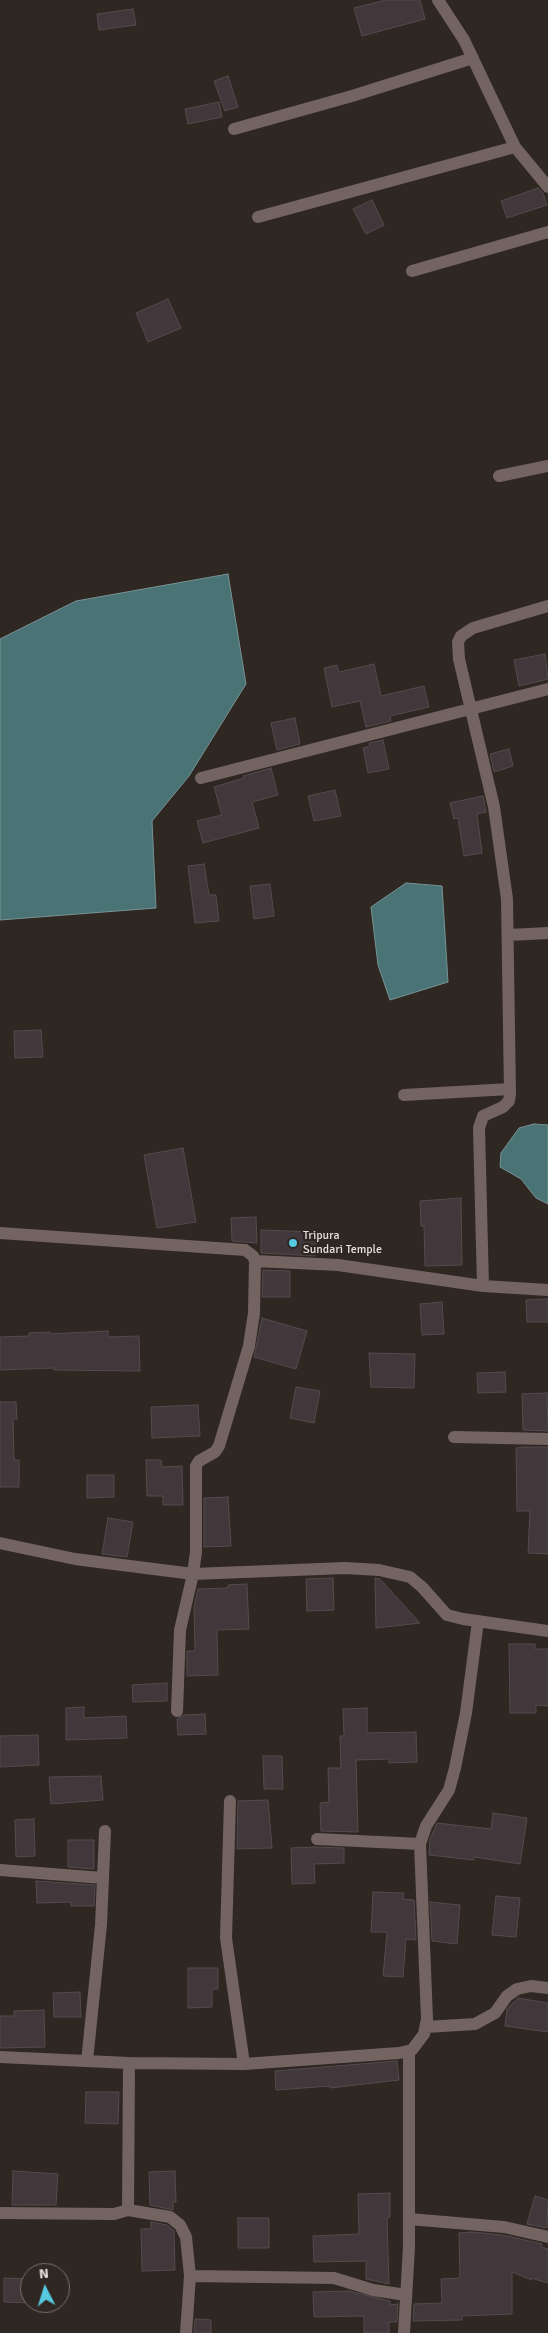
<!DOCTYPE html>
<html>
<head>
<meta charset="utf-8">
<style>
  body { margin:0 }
  #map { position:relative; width:548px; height:2333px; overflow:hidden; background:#2f2721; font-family:Signika,sans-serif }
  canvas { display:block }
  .north { position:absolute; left:20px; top:2263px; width:50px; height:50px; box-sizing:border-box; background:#2f2721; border:1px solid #77716b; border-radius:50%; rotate:355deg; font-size:14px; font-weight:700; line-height:20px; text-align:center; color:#e4dfdb }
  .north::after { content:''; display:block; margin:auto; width:18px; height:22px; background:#56c9e0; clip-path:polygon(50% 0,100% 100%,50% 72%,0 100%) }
</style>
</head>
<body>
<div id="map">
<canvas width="548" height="2333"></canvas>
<div class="north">N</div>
</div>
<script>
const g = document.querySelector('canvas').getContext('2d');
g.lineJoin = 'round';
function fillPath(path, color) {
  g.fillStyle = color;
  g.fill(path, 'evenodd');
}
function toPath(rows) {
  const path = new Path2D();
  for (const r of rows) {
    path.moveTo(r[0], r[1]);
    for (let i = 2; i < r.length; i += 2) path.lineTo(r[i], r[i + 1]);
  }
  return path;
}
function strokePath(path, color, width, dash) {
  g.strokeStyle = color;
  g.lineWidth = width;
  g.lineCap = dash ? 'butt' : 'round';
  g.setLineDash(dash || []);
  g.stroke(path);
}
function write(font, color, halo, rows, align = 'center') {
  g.font = font + ' Signika,sans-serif';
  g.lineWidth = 4.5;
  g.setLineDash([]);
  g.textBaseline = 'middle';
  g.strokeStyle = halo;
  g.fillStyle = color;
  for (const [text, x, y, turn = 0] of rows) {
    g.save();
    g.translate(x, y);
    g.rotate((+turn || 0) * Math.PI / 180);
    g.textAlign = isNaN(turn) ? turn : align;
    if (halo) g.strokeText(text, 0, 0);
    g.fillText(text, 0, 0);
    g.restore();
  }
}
const water = toPath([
  [228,574,246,684,189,776,152,821,156,908,0,920,0,639,76,601,228,574],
  [406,883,442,886,448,982,390,1000,378,965,371,907,406,883],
  [534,1124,548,1125,548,1204,536,1198,521,1179,500,1167,501,1153,519,1128,534,1124]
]);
const building = toPath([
  [386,0,420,0,425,19,362,36,354,8,386,0],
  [133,9,136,25,99,30,97,14,133,9],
  [228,76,238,107,225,111,214,81,228,76],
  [219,102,222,117,188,124,185,109,219,102],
  [538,188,543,193,547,205,507,218,501,201,538,188],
  [372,200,384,225,366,234,353,209,372,200],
  [168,299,181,328,148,342,136,313,168,299],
  [545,654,548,679,519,686,514,660,545,654],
  [374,664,381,696,424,686,429,707,390,716,391,721,366,727,360,701,332,707,324,668,337,665,339,672,374,664],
  [295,718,300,744,277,750,271,723,295,718],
  [383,740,389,769,368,773,363,748,370,746,369,743,383,740],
  [509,749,513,766,494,772,490,754,509,749],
  [271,768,278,795,252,802,259,828,203,843,197,821,222,815,214,787,244,778,243,776,271,768],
  [335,790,341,816,314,821,308,796,335,790],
  [483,796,486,812,477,814,482,853,464,856,458,818,454,819,450,803,483,796],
  [204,864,209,895,216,895,219,921,195,923,188,866,204,864],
  [270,884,274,916,254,919,250,886,270,884],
  [41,1030,43,1057,15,1058,14,1031,41,1030],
  [183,1148,196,1222,157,1228,144,1155,183,1148],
  [461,1198,462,1265,425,1266,424,1226,421,1226,420,1201,461,1198],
  [256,1217,257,1243,232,1241,231,1218,256,1217],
  [261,1230,316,1232,315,1256,261,1253,261,1230],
  [263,1270,290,1271,290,1297,262,1297,263,1270],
  [548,1299,548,1322,527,1322,526,1300,548,1299],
  [442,1302,444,1334,422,1335,420,1304,442,1302],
  [262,1318,307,1331,296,1369,254,1357,262,1318],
  [108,1331,108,1337,139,1336,140,1371,54,1370,54,1368,0,1370,0,1337,29,1336,29,1333,50,1332,50,1334,108,1331],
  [369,1353,415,1354,414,1388,371,1387,369,1353],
  [505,1372,506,1392,478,1393,477,1373,505,1372],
  [296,1387,320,1391,314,1423,290,1418,296,1387],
  [547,1393,548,1431,523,1430,522,1394,547,1393],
  [0,1402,16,1402,17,1419,13,1419,14,1460,19,1460,19,1487,0,1487,0,1402],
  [198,1405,200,1436,152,1438,151,1407,198,1405],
  [524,1447,548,1447,548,1554,528,1553,530,1511,517,1511,516,1448,524,1447],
  [146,1460,161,1460,162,1467,182,1466,183,1505,163,1505,163,1496,147,1496,146,1460],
  [87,1475,114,1475,114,1497,87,1498,87,1475],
  [228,1497,231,1546,204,1547,204,1498,228,1497],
  [108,1518,133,1522,127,1557,102,1554,108,1518],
  [333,1578,334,1610,307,1611,306,1579,333,1578],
  [375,1578,380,1579,420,1623,376,1628,375,1578],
  [247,1584,249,1629,217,1630,218,1675,187,1676,187,1651,195,1651,194,1607,198,1589,228,1588,228,1585,247,1584],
  [509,1644,535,1644,535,1649,548,1649,548,1706,536,1705,536,1713,510,1713,509,1644],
  [167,1683,167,1701,133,1702,132,1685,167,1683],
  [84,1707,84,1718,126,1716,127,1738,66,1740,66,1708,84,1707],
  [367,1708,367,1733,416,1732,417,1762,389,1763,389,1759,356,1760,358,1832,321,1831,320,1803,329,1802,328,1768,341,1768,340,1736,344,1736,343,1709,367,1708],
  [205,1714,206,1734,178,1735,177,1719,184,1715,205,1714],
  [38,1735,39,1765,0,1767,0,1736,38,1735],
  [263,1756,282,1756,283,1789,264,1789,263,1756],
  [101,1776,103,1800,51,1804,49,1777,101,1776],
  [268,1800,272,1848,237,1849,238,1801,268,1800],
  [493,1813,527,1818,520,1864,474,1857,474,1860,429,1855,430,1839,437,1823,491,1829,493,1813],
  [34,1819,35,1856,16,1857,15,1820,34,1819],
  [68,1840,94,1840,94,1869,68,1867,68,1840],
  [315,1847,344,1848,344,1863,314,1864,315,1883,292,1884,291,1848,315,1847],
  [36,1881,95,1885,94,1906,71,1906,71,1902,37,1903,36,1881],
  [373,1892,404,1893,403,1899,414,1900,416,1940,406,1939,403,1977,383,1976,387,1932,371,1932,373,1892],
  [496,1896,520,1898,516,1937,492,1935,496,1896],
  [430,1902,460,1905,457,1944,432,1941,430,1902],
  [188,1968,218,1968,218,1989,212,1989,212,2007,188,2008,188,1968],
  [80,1992,81,2017,54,2017,53,1993,80,1992],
  [518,1998,548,2003,548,2032,505,2026,507,2009,518,1998],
  [44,2010,45,2047,0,2048,0,2016,14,2016,14,2011,44,2010],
  [397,2061,399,2080,330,2088,330,2086,276,2090,275,2071,397,2061],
  [86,2092,119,2092,118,2124,85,2123,86,2092],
  [13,2171,58,2174,56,2205,12,2205,13,2171],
  [175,2171,176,2202,173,2202,173,2210,150,2205,149,2172,175,2171],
  [390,2193,390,2217,387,2218,389,2284,366,2279,366,2261,314,2262,313,2236,359,2234,358,2194,390,2193],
  [535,2196,548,2200,547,2228,527,2224,535,2196],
  [238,2218,269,2218,269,2248,238,2248,238,2218],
  [151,2222,167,2225,174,2231,175,2270,142,2271,141,2229,151,2229,151,2222],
  [471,2232,503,2235,542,2244,541,2247,548,2249,548,2283,531,2278,531,2280,512,2272,512,2314,462,2316,462,2320,413,2321,414,2304,442,2303,441,2279,460,2278,459,2233,471,2232],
  [4,2278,30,2279,30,2303,4,2302,4,2278],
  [349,2291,390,2301,390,2305,398,2304,397,2322,389,2322,389,2333,364,2333,364,2316,314,2317,313,2292,349,2291],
  [195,2319,211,2320,211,2333,194,2333,195,2319]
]);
const minor = toPath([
  [438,0,464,40,515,147,548,187],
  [234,129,352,96,473,58],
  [258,217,515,147],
  [412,271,548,232],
  [499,476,548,466],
  [201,778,548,689],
  [509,935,548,933],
  [404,1095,510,1089],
  [0,1233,245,1250,253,1256,255,1261,254,1313,249,1346,219,1446,215,1452,199,1461,196,1466,196,1552,193,1574,345,1568,379,1570,410,1577,422,1587,447,1615,463,1619,548,1631],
  [255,1261,338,1265,483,1286,548,1290],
  [483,1286,479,1128,483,1116,503,1107,509,1101,510,1094,507,899,494,807,459,659,458,642,461,636,473,628,548,606],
  [454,1437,548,1439],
  [0,1543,75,1559,193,1574,180,1630,177,1711],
  [230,1801,226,1938,244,2064],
  [317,1839,420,1844],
  [0,1870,103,1878],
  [426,2027,475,2024,495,2013,507,1996,517,1989,531,1986,548,1988],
  [0,2057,129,2063,244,2064,399,2053,412,2050,424,2034,427,2019,420,1844,426,1826,449,1790,455,1768,466,1713,478,1621],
  [87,2061,101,1925,105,1831],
  [128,2210,129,2063],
  [0,2213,114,2214,128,2210,170,2217,180,2225,186,2237,190,2276,186,2333],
  [409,2219,504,2227,548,2237],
  [190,2276,334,2278,373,2290,406,2295],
  [404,2333,409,2247,409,2051]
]);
const markers = [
  [293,1243,5,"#56c9e0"]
];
const poiNames = [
  ["Tripura",303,1236],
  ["Sundari Temple",303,1250]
];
fillPath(water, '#4a7375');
strokePath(water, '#789394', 1);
fillPath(building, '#42383b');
strokePath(building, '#554b4e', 1);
strokePath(minor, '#736461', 12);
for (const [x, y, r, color] of markers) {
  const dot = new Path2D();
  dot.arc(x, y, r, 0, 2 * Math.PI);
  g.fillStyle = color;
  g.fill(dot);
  strokePath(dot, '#2f2721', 2);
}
write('12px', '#e4dfdb', '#2f2721', poiNames, 'left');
</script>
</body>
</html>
